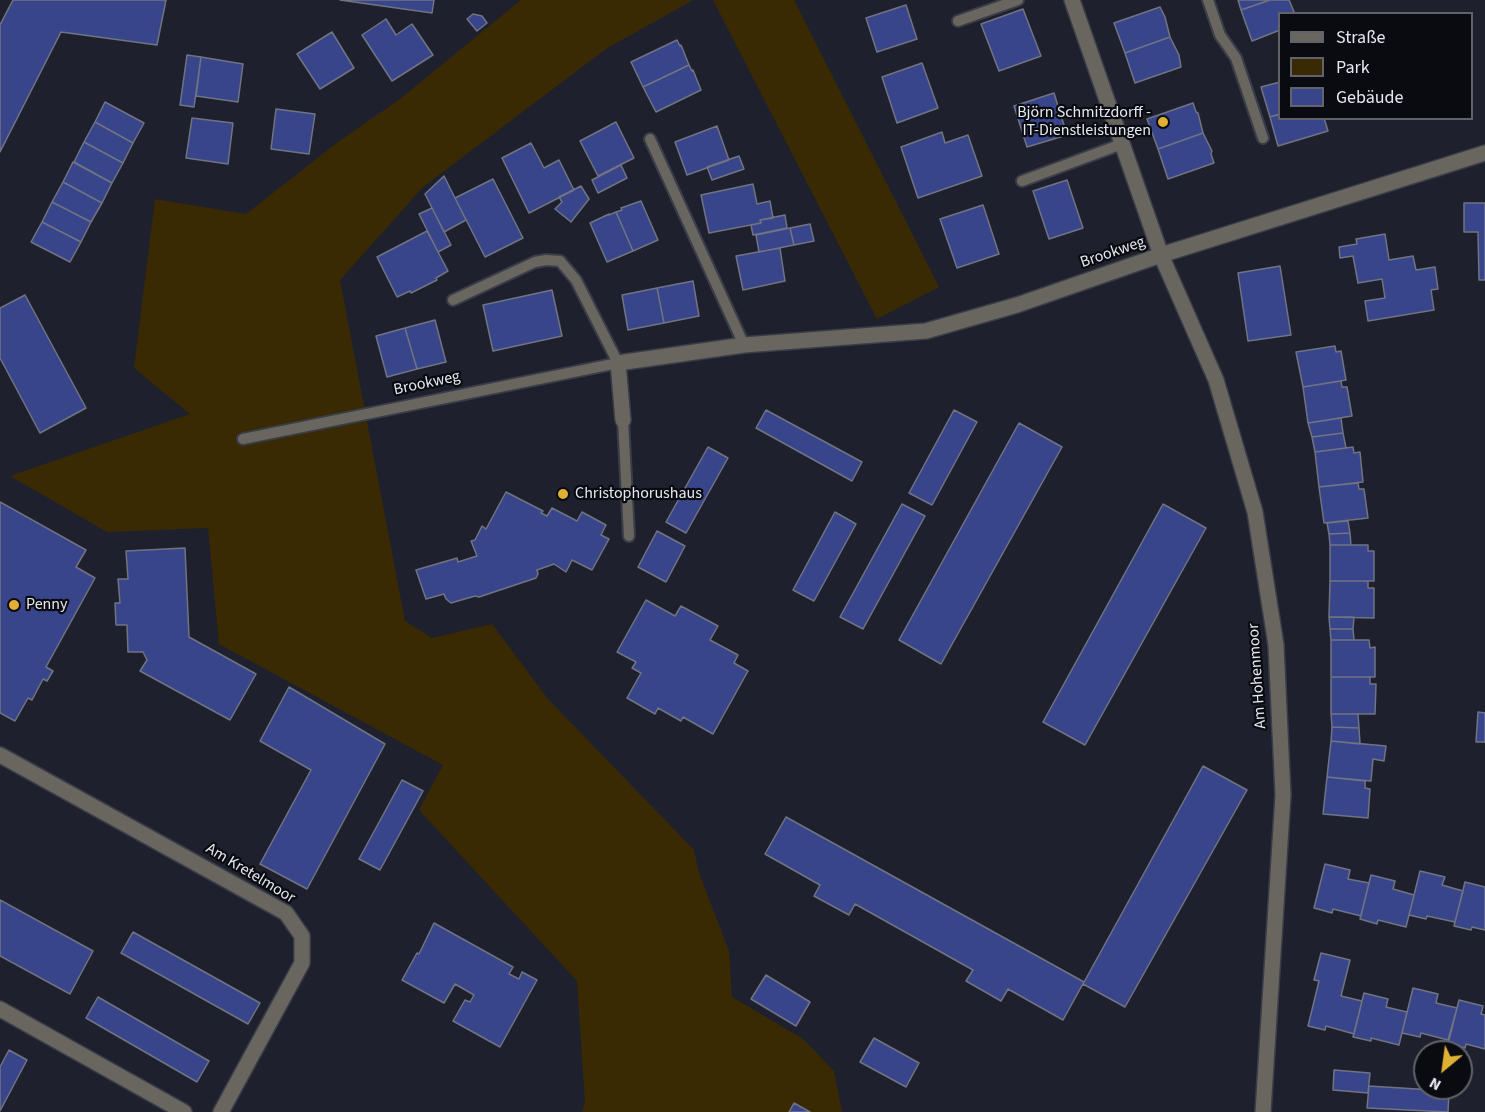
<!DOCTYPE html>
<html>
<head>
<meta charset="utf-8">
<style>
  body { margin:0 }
  #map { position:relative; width:1485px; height:1112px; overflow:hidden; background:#1e212d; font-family:"Source Sans 3",sans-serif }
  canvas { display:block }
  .legend { position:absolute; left:1278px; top:12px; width:195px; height:108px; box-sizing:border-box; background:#0a0b10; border:2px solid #62636a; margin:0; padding:8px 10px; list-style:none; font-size:18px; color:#e5e8f0 }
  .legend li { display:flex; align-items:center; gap:12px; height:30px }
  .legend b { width:30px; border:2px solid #62636a }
  .north { position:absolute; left:1413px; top:1040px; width:60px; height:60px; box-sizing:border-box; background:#0a0b10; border:2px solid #62636a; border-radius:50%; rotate:209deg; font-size:16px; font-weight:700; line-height:24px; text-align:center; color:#e5e8f0 }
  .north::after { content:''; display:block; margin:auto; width:21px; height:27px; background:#e0b034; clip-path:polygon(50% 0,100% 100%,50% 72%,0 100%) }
</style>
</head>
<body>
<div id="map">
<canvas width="1485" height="1112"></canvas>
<ul class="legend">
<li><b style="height:8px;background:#68665f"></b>Straße</li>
<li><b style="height:16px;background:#392a03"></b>Park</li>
<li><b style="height:16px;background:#39458b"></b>Gebäude</li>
</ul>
<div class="north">N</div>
</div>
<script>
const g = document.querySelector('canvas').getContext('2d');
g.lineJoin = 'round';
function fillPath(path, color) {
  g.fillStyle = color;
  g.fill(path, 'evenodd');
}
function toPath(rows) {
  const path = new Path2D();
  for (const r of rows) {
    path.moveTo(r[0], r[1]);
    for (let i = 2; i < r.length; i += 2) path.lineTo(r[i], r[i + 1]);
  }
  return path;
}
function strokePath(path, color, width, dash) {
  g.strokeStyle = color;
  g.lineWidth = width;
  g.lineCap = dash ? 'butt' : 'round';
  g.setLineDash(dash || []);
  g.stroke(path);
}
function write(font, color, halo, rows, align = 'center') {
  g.font = font + ' "Source Sans 3",sans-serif';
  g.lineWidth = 4.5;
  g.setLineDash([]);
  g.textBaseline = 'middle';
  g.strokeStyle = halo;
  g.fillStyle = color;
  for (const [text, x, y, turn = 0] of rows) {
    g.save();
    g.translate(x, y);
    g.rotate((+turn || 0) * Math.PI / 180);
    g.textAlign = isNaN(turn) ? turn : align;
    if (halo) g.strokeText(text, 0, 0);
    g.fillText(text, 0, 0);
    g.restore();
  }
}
const green = toPath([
  [521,0,693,0,606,49,423,187,340,280,405,621,432,638,492,624,548,699,694,850,699,873,729,951,732,997,803,1039,834,1071,842,1112,582,1112,585,1103,577,981,419,810,443,765,219,644,208,528,107,532,10,476,190,414,134,368,155,199,246,214,338,142,400,99],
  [713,0,794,0,939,287,877,319]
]);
const building = toPath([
  [13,0,166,0,157,45,61,32,0,152,0,25,13,0],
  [340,0,434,0,432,13,340,0],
  [1238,0,1270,0,1241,10,1238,0],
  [1270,0,1289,0,1295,14,1280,14,1280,30,1252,41,1241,10,1270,0],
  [906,5,917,39,877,52,866,18,906,5],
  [1160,7,1165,17,1170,37,1125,53,1114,23,1160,7],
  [1023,9,1041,56,999,71,981,24,1023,9],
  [473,14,482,16,487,23,477,31,467,19,473,14],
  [386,19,396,35,412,24,433,55,392,81,362,35,386,19],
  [332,32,354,68,320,89,297,54,332,32],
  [1170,37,1179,55,1181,67,1135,83,1125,53,1170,37],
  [677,40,680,46,681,45,689,65,643,87,631,62,677,40],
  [187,55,201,57,194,107,180,105,187,55],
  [201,57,243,64,238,102,196,96,201,57],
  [922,63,938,108,897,123,882,77,922,63],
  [689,65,692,71,693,70,701,90,656,112,643,87,689,65],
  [1280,82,1280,114,1270,117,1261,87,1280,82],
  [1054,93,1067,135,1027,147,1014,106,1054,93],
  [105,102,144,123,133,143,95,122,105,102],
  [1193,103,1196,112,1198,113,1203,133,1158,149,1147,119,1193,103],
  [276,109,315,114,309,154,271,149,276,109],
  [1280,114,1280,118,1324,118,1328,131,1278,146,1270,117,1280,114],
  [192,118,233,123,228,164,186,158,192,118],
  [95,122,133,143,123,163,84,142,95,122],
  [616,122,634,158,598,176,580,141,616,122],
  [717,126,729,160,687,175,675,142,717,126],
  [942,132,945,143,968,135,982,176,918,198,901,147,942,132],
  [1203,133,1212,151,1211,154,1214,163,1168,179,1158,149,1203,133],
  [84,142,123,163,112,183,74,162,84,142],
  [531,143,544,168,559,160,574,190,529,213,502,158,531,143],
  [739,156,744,169,712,180,707,167,739,156],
  [73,162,112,183,102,203,63,182,73,162],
  [621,165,627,178,598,193,592,180,621,165],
  [444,176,466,220,444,232,425,194,444,176],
  [493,179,523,238,485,257,455,198,493,179],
  [1067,180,1083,228,1049,239,1033,191,1067,180],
  [63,182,102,203,91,222,52,202,63,182],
  [753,184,757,204,770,201,773,218,760,220,761,223,709,233,701,195,753,184],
  [581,186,589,199,571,222,555,209,562,202,559,197,581,186],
  [641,201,658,240,633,251,616,212,622,210,621,208,641,201],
  [52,202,91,222,81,242,42,222,52,202],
  [1464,203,1485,203,1485,280,1479,280,1478,232,1464,232,1464,203],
  [983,205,999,254,957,268,940,219,983,205],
  [432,208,451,245,438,252,419,214,432,208],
  [616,212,633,251,607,262,590,223,609,214,609,215,616,212],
  [785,215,787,228,753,235,751,225,761,223,760,220,785,215],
  [42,222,81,242,70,262,31,242,42,222],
  [810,224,814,241,794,245,790,228,810,224],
  [790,228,794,245,759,252,756,235,790,228],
  [427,231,448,271,436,278,437,280,411,293,410,291,397,297,377,257,427,231],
  [1385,234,1389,260,1413,256,1416,270,1435,267,1438,289,1431,290,1434,310,1368,321,1365,301,1385,298,1382,279,1358,283,1353,256,1340,258,1339,247,1357,244,1356,239,1385,234],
  [780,248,785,281,743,290,736,256,780,248],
  [1280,266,1291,335,1248,341,1238,273,1280,266],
  [693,281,699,316,664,323,657,288,693,281],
  [657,288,664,323,628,330,622,295,657,288],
  [552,290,562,336,493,351,483,305,552,290],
  [25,295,86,408,40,433,0,358,0,308,25,295],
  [435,320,446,362,417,369,405,328,435,320],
  [405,328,417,369,387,377,376,336,405,328],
  [1335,346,1336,352,1341,351,1346,380,1303,387,1296,352,1335,346],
  [1341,381,1342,387,1347,387,1352,416,1308,423,1303,387,1341,381],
  [766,410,862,462,852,481,756,428,766,410],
  [954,410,977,422,932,505,909,493,954,410],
  [1341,418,1343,433,1312,437,1308,423,1341,418],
  [1019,423,1062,447,941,664,899,640,1019,423],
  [1343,433,1346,448,1315,452,1312,437,1343,433],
  [708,447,728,458,686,533,666,522,708,447],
  [1353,447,1354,453,1360,452,1363,482,1319,487,1315,452,1353,447],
  [1358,483,1359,489,1364,489,1368,518,1324,523,1319,487,1358,483],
  [506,492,543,511,541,513,547,516,552,508,577,521,582,512,606,525,601,535,609,539,592,570,572,560,566,572,554,564,537,570,538,574,536,578,479,597,475,596,451,603,446,599,444,594,426,599,416,570,457,558,458,562,477,556,471,541,475,540,482,526,486,529,506,492],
  [0,502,86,550,76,567,95,578,46,667,53,671,47,681,43,679,32,700,28,698,15,721,0,713,0,502],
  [902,504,925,516,863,629,840,617,902,504],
  [1163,504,1206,528,1085,745,1043,722,1163,504],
  [835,512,856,524,814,601,793,590,835,512],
  [1348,521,1350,533,1329,534,1327,523,1348,521],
  [657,531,685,546,666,582,638,567,657,531],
  [1350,533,1351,545,1330,545,1329,534,1350,533],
  [1330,545,1368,545,1368,551,1374,551,1374,581,1330,581,1330,545],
  [185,548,189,637,256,674,230,720,140,671,147,660,143,652,128,652,127,625,116,625,115,603,120,603,118,579,128,579,126,551,185,548],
  [1330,581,1368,581,1368,588,1374,588,1374,618,1329,617,1330,581],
  [646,600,675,616,681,606,718,626,710,640,738,655,734,663,748,671,713,734,683,717,681,721,658,708,655,714,627,698,641,673,632,668,636,662,617,652,646,600],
  [1329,617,1354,617,1353,629,1330,629,1329,617],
  [1330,629,1353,629,1354,640,1331,640,1330,629],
  [1331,640,1369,640,1370,648,1375,647,1375,677,1331,677,1331,640],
  [1331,677,1370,677,1370,684,1376,684,1375,714,1331,714,1331,677],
  [289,687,385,744,307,889,260,864,311,770,260,741,289,687],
  [1478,712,1485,713,1485,742,1476,742,1478,712],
  [1331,714,1358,714,1359,728,1332,727,1331,714],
  [1332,727,1359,728,1360,744,1331,741,1332,727],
  [1331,741,1386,746,1384,761,1373,759,1371,781,1327,777,1331,741],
  [1203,766,1247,790,1125,1007,1083,984,1203,766],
  [1327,777,1365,781,1365,788,1370,789,1368,818,1323,814,1327,777],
  [402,780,423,791,380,870,359,859,402,780],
  [786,817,1084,982,1063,1020,1008,989,1001,1001,966,981,973,970,855,904,849,915,814,896,820,885,765,854,786,817],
  [1325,864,1350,870,1348,879,1369,883,1361,916,1333,909,1332,913,1314,908,1325,864],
  [1420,871,1445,877,1442,885,1463,891,1455,922,1427,916,1426,919,1409,915,1420,871],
  [1371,875,1395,881,1393,889,1414,895,1406,927,1378,920,1377,924,1360,919,1371,875],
  [1465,882,1485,887,1485,930,1472,927,1471,930,1454,926,1465,882],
  [0,900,93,951,70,994,0,956,0,900],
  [434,923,513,967,509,974,519,979,522,972,537,980,500,1047,453,1021,465,1000,470,1002,474,995,455,984,444,1003,402,980,417,953,419,954,434,923],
  [133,932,260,1003,248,1024,121,953,133,932],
  [1321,953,1350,960,1341,996,1362,1001,1354,1034,1326,1026,1325,1030,1308,1026,1319,981,1314,980,1321,953],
  [766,975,810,1002,796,1026,751,999,766,975],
  [1413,988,1438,994,1436,1003,1457,1008,1448,1040,1421,1033,1420,1037,1402,1033,1413,988],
  [1364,993,1388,999,1386,1007,1407,1012,1399,1045,1371,1038,1371,1041,1353,1037,1364,993],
  [98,997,209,1061,197,1082,86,1018,98,997],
  [1459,1000,1483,1006,1481,1014,1485,1015,1485,1049,1466,1044,1465,1048,1448,1044,1459,1000],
  [874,1038,919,1063,906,1087,860,1062,874,1038],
  [9,1050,27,1060,0,1111,0,1067,9,1050],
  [1334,1070,1370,1073,1368,1093,1333,1090,1334,1070],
  [1369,1086,1449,1091,1448,1112,1367,1108,1369,1086],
  [794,1103,810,1112,789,1112,794,1103]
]);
const service = toPath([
  [1208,0,1220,35,1236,58,1263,138],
  [958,21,1018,0],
  [650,139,744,345],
  [1022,181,1122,144],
  [623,420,629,536],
  [243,439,618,363,576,280,560,261,546,260,535,262,453,300]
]);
const minor = toPath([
  [1072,0,1161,255,1216,380,1255,512,1276,645,1283,795,1263,1112],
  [623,420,618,363,744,345,926,331,1017,305,1161,255,1485,153],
  [0,755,286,913,302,936,302,963,221,1112],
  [0,1009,184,1112]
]);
const markers = [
  [1163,122,6,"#e0b034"],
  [563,494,6,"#e0b034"],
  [14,605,6,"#e0b034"]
];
const poiNames = [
  ["Björn Schmitzdorff -",1151,113,"right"],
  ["IT-Dienstleistungen",1151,131,"right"],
  ["Christophorushaus",575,494],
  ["Penny",26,605]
];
const streetNames = [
  ["Brookweg",1113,253,-19],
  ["Brookweg",427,384,-12],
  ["Am Hohenmoor",1258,676,-94],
  ["Am Kretelmoor",250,874,31]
];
fillPath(green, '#392a03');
fillPath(building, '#39458b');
strokePath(building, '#707482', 1.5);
strokePath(service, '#3a3d48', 14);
strokePath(minor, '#3a3d48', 18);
strokePath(service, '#68665f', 10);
strokePath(minor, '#68665f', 15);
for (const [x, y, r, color] of markers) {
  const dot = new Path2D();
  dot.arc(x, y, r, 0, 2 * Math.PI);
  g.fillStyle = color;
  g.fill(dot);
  strokePath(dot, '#0a0b10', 2);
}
write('16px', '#e5e8f0', '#0a0b10', poiNames, 'left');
write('16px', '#e5e8f0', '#0a0b10', streetNames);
</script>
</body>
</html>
